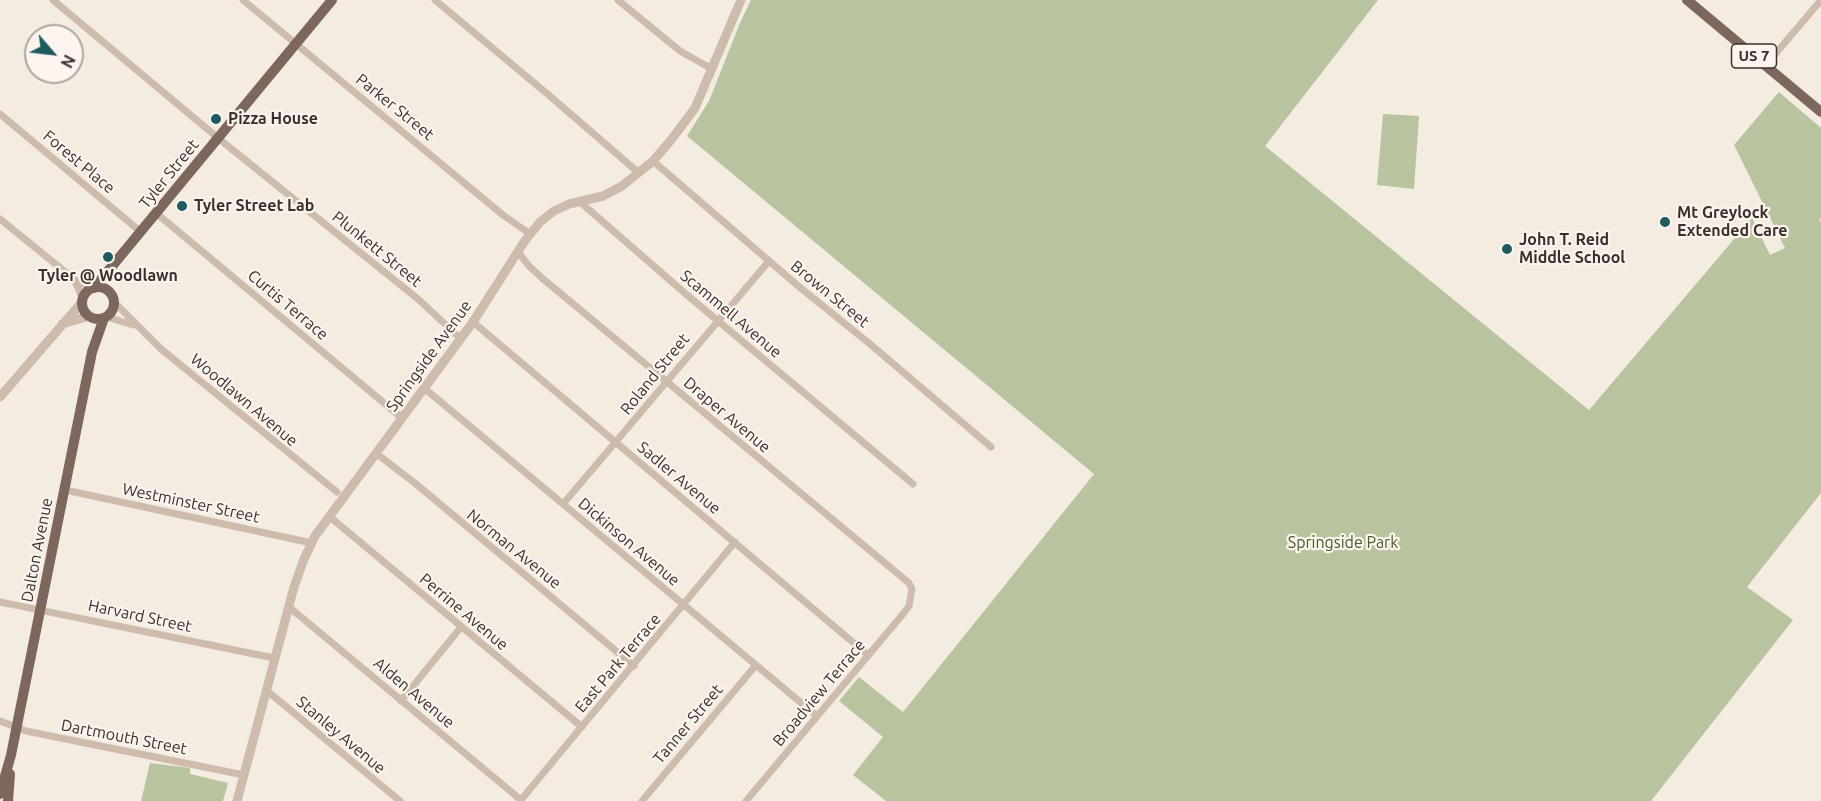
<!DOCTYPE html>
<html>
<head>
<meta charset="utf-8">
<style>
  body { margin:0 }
  #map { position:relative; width:1821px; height:801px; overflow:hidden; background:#f4ebe1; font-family:Ubuntu,sans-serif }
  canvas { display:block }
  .north { position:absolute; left:24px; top:24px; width:60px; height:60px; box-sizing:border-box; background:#fbf5ee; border:2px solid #aea6a0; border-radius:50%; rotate:118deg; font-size:16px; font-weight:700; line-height:24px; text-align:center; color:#3b302b }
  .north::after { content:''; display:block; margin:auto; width:21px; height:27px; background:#1f5a5e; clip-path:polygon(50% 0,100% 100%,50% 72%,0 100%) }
</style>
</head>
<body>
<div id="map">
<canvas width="1821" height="801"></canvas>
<div class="north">N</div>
</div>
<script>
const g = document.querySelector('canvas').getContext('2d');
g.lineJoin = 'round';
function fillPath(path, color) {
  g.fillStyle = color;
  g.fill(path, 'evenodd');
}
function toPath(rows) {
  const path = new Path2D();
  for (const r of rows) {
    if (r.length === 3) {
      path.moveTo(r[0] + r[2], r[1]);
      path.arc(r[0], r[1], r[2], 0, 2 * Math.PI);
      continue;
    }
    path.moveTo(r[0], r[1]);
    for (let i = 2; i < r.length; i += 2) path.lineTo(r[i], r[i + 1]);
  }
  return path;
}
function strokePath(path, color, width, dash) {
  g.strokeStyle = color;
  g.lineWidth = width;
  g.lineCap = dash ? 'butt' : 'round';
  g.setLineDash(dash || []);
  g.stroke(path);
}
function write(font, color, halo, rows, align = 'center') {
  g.font = font + ' Ubuntu,sans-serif';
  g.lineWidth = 4.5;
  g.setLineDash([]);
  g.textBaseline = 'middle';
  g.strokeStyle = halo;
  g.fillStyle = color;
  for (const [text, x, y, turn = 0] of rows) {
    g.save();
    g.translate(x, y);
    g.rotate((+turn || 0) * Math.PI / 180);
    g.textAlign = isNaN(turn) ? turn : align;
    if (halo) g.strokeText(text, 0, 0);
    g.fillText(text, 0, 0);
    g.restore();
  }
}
const green = toPath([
  [751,0,1378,0,1265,146,1589,410,1752,218,1770,255,1785,248,1734,145,1779,92,1821,128,1821,218,1819,220,1821,222,1821,493,1747,587,1793,620,1651,801,886,801,853,775,883,737,839,701,859,677,903,712,1094,474,687,136,709,101,740,23],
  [1383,114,1419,116,1414,189,1377,185],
  [150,763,190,768,190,774,228,783,223,801,141,801]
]);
const minor = toPath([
  [53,0,218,138,418,299,460,338],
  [243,0,503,215,530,234],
  [435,0,551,97,639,173],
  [618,0,680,51,712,69],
  [1766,65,1821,0],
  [0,114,141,232],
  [653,161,797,285,870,344,991,447],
  [579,201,687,295,913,484],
  [156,213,402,418],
  [0,219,74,279,91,288],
  [518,252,529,266,542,278,909,583,912,589,909,606,903,614,746,801],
  [74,279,83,299],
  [114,302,161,349,337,492],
  [107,317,133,325],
  [473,322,868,655],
  [424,388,817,716],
  [377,454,416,484,634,666],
  [65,490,312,543],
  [563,504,769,261],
  [330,517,582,727],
  [0,602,274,658],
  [289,607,521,800],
  [266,690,400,801],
  [401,701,461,627],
  [0,721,26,731,244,775],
  [520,801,735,542],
  [642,801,756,665]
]);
const tertiary = toPath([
  [62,324,89,316],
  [0,397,82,302],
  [237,801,294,587,304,559,315,536,473,322,524,242,540,222,554,211,569,204,603,196,622,186,653,161,671,140,695,108,741,0]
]);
const primary = toPath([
  [1687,0,1821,112],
  [98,303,16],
  [94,288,332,0],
  [0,794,11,755,92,352,104,318],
  [8,801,10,774]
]);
const markers = [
  [216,119,6,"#1f5a5e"],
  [182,206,6,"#1f5a5e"],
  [1665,222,6,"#1f5a5e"],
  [1507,249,6,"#1f5a5e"],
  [108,257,6,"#1f5a5e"]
];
const shields = [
  [1754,56,45]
];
const shieldNames = [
  ["US 7",1754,56]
];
const streetNames = [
  ["Parker Street",395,107,39],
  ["Forest Place",79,162,40],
  ["Tyler Street",169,174,-51],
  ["Plunkett Street",377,249,39],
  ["Brown Street",830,294,39],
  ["Curtis Terrace",288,305,40],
  ["Scammell Avenue",731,314,40],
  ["Springside Avenue",429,356,-54],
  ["Roland Street",655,374,-51],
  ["Woodlawn Avenue",244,400,40],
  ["Draper Avenue",727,415,40],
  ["Sadler Avenue",679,478,40],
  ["Westminster Street",191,503,12],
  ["Dickinson Avenue",629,542,40],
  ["Norman Avenue",514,549,39],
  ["Dalton Avenue",37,550,-79],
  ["Perrine Avenue",464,612,40],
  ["Harvard Street",140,616,12],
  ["East Park Terrace",618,663,-50],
  ["Alden Avenue",414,693,40],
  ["Broadview Terrace",819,693,-50],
  ["Tanner Street",688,724,-50],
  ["Stanley Avenue",341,735,40],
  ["Dartmouth Street",124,737,11]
];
const poiNames = [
  ["Pizza House",228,119],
  ["Tyler Street Lab",194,206],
  ["Mt Greylock",1677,213],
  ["Extended Care",1677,231],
  ["John T. Reid",1519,240],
  ["Middle School",1519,258],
  ["Tyler @ Woodlawn",108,276,"center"]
];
const parkNames = [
  ["Springside Park",1343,543]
];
fillPath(green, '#b8c4a0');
strokePath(minor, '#cdbbac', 7);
strokePath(tertiary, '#cdbbac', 9);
strokePath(primary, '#7d675c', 10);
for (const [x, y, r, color] of markers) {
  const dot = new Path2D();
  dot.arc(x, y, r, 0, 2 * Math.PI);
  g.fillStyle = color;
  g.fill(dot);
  strokePath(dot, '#fbf5ee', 2);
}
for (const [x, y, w] of shields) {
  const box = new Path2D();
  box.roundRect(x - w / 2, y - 12, w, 24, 4.5);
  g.fillStyle = '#fbf5ee';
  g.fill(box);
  strokePath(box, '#3b302b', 1.5);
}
write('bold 15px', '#3b302b', null, shieldNames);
write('16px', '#3b302b', '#fbf5ee', streetNames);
write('bold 16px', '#3b302b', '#fbf5ee', poiNames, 'left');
write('16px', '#4a5a2e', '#fbf5ee', parkNames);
</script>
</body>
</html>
